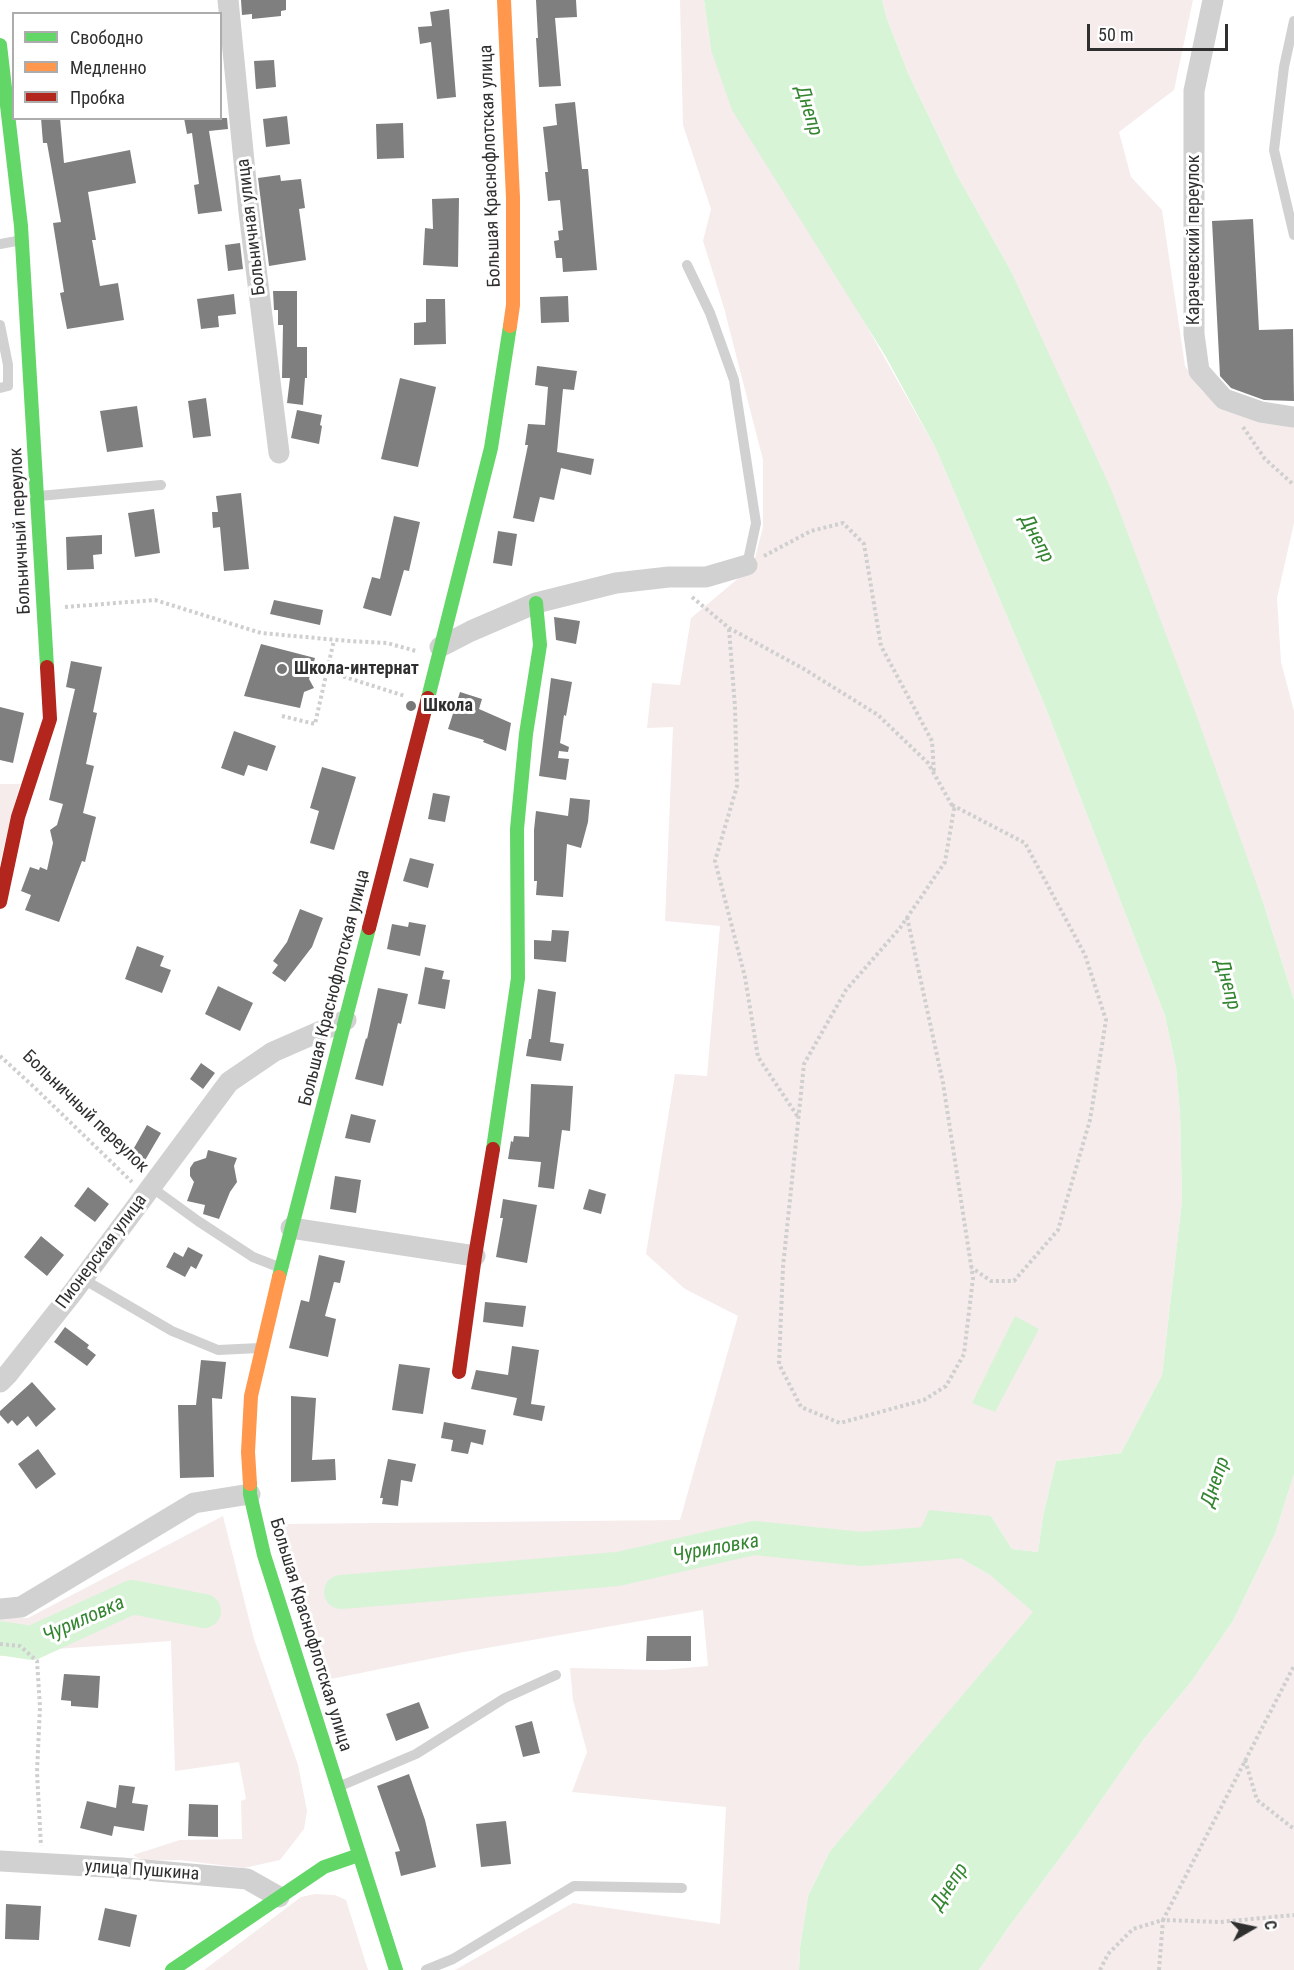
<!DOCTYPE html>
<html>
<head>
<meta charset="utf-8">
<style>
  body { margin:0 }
  #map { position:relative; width:1294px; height:1970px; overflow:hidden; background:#fff; font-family:"Roboto Condensed",sans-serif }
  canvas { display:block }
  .legend { position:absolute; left:12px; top:12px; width:210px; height:108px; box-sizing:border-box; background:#fff; border:2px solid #acacac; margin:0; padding:8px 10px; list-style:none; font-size:18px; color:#2f2f2f }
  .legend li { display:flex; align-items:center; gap:12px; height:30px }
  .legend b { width:30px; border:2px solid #acacac }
  .north { position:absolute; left:1222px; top:1898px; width:60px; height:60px; -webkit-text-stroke:4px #fff; paint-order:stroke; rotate:81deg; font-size:16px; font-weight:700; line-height:24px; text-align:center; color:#2f2f2f }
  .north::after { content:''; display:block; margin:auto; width:21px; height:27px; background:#2f2f2f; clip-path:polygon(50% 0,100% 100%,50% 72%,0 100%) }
  .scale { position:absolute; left:1087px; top:24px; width:141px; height:27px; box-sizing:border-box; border:3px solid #2f2f2f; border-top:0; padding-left:8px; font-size:18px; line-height:21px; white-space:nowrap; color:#2f2f2f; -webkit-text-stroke:4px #fff; paint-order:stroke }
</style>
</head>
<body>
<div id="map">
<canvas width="1294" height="1970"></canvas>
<ul class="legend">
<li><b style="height:8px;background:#63d668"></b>Свободно</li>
<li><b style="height:8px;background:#ff974d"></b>Медленно</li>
<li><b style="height:8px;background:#b3261e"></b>Пробка</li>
</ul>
<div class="north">С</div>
<div class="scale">50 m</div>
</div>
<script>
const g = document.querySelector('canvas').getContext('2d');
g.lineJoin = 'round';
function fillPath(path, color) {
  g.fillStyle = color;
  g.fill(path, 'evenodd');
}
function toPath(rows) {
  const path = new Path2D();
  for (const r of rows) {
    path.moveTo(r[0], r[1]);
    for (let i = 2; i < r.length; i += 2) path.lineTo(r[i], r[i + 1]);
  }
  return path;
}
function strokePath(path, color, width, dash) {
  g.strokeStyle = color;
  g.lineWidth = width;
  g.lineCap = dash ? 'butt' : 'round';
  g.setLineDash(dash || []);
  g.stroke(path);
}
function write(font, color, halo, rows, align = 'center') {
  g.font = font + ' "Roboto Condensed",sans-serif';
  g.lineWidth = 6;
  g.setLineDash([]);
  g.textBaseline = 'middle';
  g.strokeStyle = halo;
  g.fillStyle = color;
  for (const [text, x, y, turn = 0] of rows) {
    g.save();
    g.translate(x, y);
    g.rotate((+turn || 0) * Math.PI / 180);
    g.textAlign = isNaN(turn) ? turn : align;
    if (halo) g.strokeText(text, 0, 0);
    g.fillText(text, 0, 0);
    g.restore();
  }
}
const green = toPath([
  [680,0,704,0,711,50,936,449,1045,706,1165,1016,1176,1067,1180,1114,1182,1200,1162,1375,1121,1453,1056,1461,1043,1516,1038,1552,1012,1549,991,1516,939,1546,990,1575,1034,1612,830,1851,808,1896,800,1948,799,1970,455,1970,573,1903,720,1924,726,1807,572,1792,587,1752,573,1700,570,1668,662,1670,708,1666,703,1610,464,1652,331,1679,301,1593,280,1524,680,1520,738,1316,685,1289,646,1254,675,1074,707,1076,720,926,665,921,673,727,647,728,652,683,680,685,691,618,753,566,763,527,763,460,724,308,703,241,711,209,683,125],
  [882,0,1193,0,1174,90,1119,132,1131,177,1162,210,1185,366,1202,391,1224,408,1255,420,1294,427,1294,523,1277,598,1281,662,1294,711,1294,1000,1263,902,1053,366,1011,271,957,175,908,73,887,19],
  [0,784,20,784,0,862],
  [1294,1474,1294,1970,979,1970,1008,1928,1077,1835,1143,1740,1191,1682,1233,1621,1275,1534],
  [223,1516,254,1639,298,1765,307,1811,304,1829,280,1860,244,1868,179,1860,144,1861,133,1855,180,1840,242,1839,241,1801,246,1799,239,1762,175,1771,171,1641,41,1650,21,1655,0,1656,0,1618,28,1618],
  [315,1894,335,1895,346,1900,368,1970,204,1970,301,1897]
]);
const water = toPath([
  [704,0,882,0,887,19,908,73,957,175,1011,271,1111,489,1196,714,1263,902,1294,1000,1294,1474,1275,1534,1233,1621,1191,1682,1143,1740,1077,1835,1008,1928,979,1970,799,1970,800,1948,808,1896,830,1851,1033,1612,990,1575,939,1546,919,1532,929,1510,991,1516,1012,1549,1038,1552,1043,1516,1056,1461,1121,1453,1162,1375,1182,1200,1180,1114,1176,1067,1165,1016,1045,706,936,449,886,357,732,110,711,50],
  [1015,1316,1039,1329,995,1412,972,1403]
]);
const river = toPath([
  [341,1592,618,1569,754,1538,862,1549,975,1540,980,1542],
  [0,1638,32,1643,132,1597,204,1611]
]);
const building = toPath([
  [241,0,286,0,286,10,281,11,281,16,252,19,252,14,242,15],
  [536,0,576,0,577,17,555,18,561,86,539,87,536,38,538,38],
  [449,9,456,97,437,99,431,42,420,44,418,27,432,26,430,12],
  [274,60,276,87,256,89,254,61],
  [575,102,582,169,588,169,597,270,563,272,562,258,556,258,554,241,559,240,558,231,563,230,560,200,548,201,545,172,548,172,543,127,557,125,555,104],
  [287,116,290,144,266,147,263,119],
  [41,118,60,118,64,163,130,150,136,183,88,192,96,240,92,240,100,286,118,283,124,320,67,329,60,293,64,292,53,223,61,222,47,143,43,143],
  [184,118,227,118,228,129,209,131,222,211,198,214,194,185,199,184,192,133,187,134],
  [403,123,404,158,377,159,376,124],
  [280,175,281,181,301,179,305,208,299,209,306,260,269,266,258,178],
  [459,198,458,267,423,265,425,228,433,229,432,199],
  [1253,219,1259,330,1293,329,1294,401,1264,400,1231,388,1220,376,1212,221],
  [240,243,243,269,228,271,225,245],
  [273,291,297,291,297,347,307,347,307,378,305,378,303,405,287,403,290,378,282,378,283,325,278,325,278,310,274,310],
  [234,294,236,314,218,316,219,327,201,329,197,299],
  [568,296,569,322,541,323,540,297],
  [426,299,445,299,446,344,414,345,414,323,426,322],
  [537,366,577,371,574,390,563,389,557,452,594,459,591,475,561,468,554,500,540,497,534,522,513,518,528,445,525,445,528,424,545,425,548,387,535,385],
  [400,378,436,387,418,467,381,459],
  [206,398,211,436,193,438,188,401],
  [137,406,143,447,107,452,100,411],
  [297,410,322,415,320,425,322,426,319,444,291,438],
  [241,493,249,569,224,571,220,527,213,528,212,512,218,512,216,496],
  [154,509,160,553,135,557,128,513],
  [394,516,420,522,409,571,404,570,391,616,363,608,372,577,380,579],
  [498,531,517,534,512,566,493,563],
  [102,535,102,554,93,555,94,569,67,570,66,537],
  [274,600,323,610,320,625,270,614],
  [554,617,580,621,576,644,556,640],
  [261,644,315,658,309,679,314,688,304,692,300,708,244,696],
  [71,661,102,667,93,712,97,713,86,764,94,766,83,813,96,817,85,862,82,861,59,922,25,910,31,895,21,891,30,867,39,870,40,867,47,870,53,843,50,830,57,825,63,804,49,800,75,689,66,687],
  [551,678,572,682,566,716,564,715,560,743,569,747,568,752,559,751,558,758,569,759,566,780,539,776],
  [460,692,482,699,479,709,511,723,506,751,483,742,484,740,448,729],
  [0,707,24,713,13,763,0,760],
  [234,731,276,746,267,771,248,765,244,776,221,768],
  [322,767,356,777,334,850,310,843,319,811,310,808],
  [433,793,450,796,445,822,428,819],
  [570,798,590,800,588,822,581,848,567,844,563,897,536,895,537,881,534,881,534,830,536,811,568,816],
  [410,858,434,864,428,888,403,881],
  [300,909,323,918,312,947,285,982,272,973,278,965,273,961,287,942],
  [409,922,426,925,420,956,387,949,392,924,408,927],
  [552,930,569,931,566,962,534,959,534,940,551,941],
  [137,946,164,956,160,966,171,970,162,993,125,979],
  [425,967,444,971,442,979,450,980,445,1009,418,1004],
  [218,986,253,1003,240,1031,205,1014],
  [378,988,408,994,401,1024,398,1023,383,1086,355,1079,366,1038,367,1039],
  [538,989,556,992,550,1042,564,1044,561,1061,526,1056,529,1039,531,1039],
  [201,1063,215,1073,203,1089,190,1079],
  [531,1084,573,1086,570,1131,562,1130,554,1189,538,1187,541,1162,508,1159,511,1141,513,1142,514,1136,529,1137],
  [351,1114,376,1120,370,1143,345,1138],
  [147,1125,161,1133,144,1162,130,1155],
  [208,1150,237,1158,234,1166,237,1182,230,1192,219,1219,203,1214,205,1205,187,1201,194,1182,190,1176,190,1168,194,1162,206,1158],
  [335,1176,361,1180,356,1213,330,1209],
  [88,1187,109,1204,95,1222,74,1206],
  [589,1189,606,1194,601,1214,583,1209],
  [503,1199,537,1205,527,1263,496,1257,503,1218,500,1218],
  [41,1236,64,1255,47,1276,24,1257],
  [188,1247,203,1255,196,1269,191,1266,185,1277,166,1267,174,1252,183,1257],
  [319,1255,345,1261,340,1283,334,1282,325,1316,336,1319,328,1357,289,1348,301,1300,309,1302],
  [485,1302,526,1306,523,1327,483,1322],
  [65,1327,89,1345,87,1348,96,1355,87,1366,54,1342],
  [512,1346,539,1350,531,1404,545,1406,542,1421,513,1415,517,1398,471,1389,476,1370,508,1375],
  [201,1360,226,1362,222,1399,212,1398,214,1477,180,1478,178,1405,196,1405],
  [399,1364,430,1368,423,1414,392,1410],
  [32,1382,56,1409,36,1427,28,1416,17,1426,12,1420,8,1424,0,1415,0,1411],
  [291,1396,316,1398,312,1460,335,1459,336,1480,291,1482],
  [444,1422,486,1430,483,1445,471,1442,468,1454,451,1451,453,1440,441,1438],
  [38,1449,56,1474,36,1489,18,1464],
  [388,1459,416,1464,412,1482,401,1480,398,1506,382,1504,383,1498,380,1498],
  [647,1636,691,1636,691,1661,646,1661],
  [64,1674,100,1676,98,1708,71,1706,71,1701,61,1700],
  [419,1702,429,1728,396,1741,386,1714],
  [532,1721,540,1753,523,1757,515,1726],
  [409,1774,425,1820,436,1867,401,1876,395,1852,400,1851,377,1786],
  [119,1785,135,1787,132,1803,148,1805,144,1831,114,1826,112,1836,80,1828,87,1801,116,1808],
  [189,1804,218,1805,218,1837,188,1836],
  [506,1821,511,1864,481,1867,476,1824],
  [6,1904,41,1906,39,1940,5,1939],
  [105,1908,137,1915,130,1947,98,1940]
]);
const path = toPath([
  [1243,427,1265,459,1294,485],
  [764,556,811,531,843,523,864,544,881,646,932,741,934,772],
  [692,597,729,628,804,669,878,715,928,763,954,809,945,862,900,928,846,990,804,1064,783,1267,779,1364,801,1407,840,1423,924,1400,946,1386,964,1354,973,1278,943,1083,907,917],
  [65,607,155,600,261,633,349,641,387,643,416,651],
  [729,629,735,707,737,786,715,861,745,977,758,1057,798,1117],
  [326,671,405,696],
  [282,716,315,724,334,640],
  [952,805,1025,843,1085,955,1106,1020,1090,1120,1058,1230,1014,1281,991,1281,972,1268],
  [0,1056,35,1088,132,1182],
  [0,1644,20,1646,37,1661,40,1707,37,1772,41,1846],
  [1245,1760,1257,1800,1294,1829],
  [1100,1970,1108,1954,1133,1929,1163,1920,1294,1666],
  [1159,1970,1163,1920,1220,1922,1294,1915]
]);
const lane = toPath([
  [1294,21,1284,67,1274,150,1294,235],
  [0,244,22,240],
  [687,265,710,313,734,380,756,523,747,565],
  [0,325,8,365,8,386,0,388],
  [39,496,161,485],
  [151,1187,198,1221,253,1257,281,1268],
  [83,1279,172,1331,218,1350,260,1348],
  [338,1787,416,1754,505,1698,556,1675],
  [426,1970,453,1959,574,1886,682,1888]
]);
const street = toPath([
  [228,0,249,212,279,453],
  [1213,0,1194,91,1194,334,1199,371,1224,399,1261,412,1294,417],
  [440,647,471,631,536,603,616,583,669,577,706,577,747,565],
  [291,1228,475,1256],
  [0,1382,8,1374,73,1292,229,1082,273,1052,346,1020],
  [0,1609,21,1607,194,1503,250,1494],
  [0,1861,122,1868,247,1879,279,1897]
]);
const fast = toPath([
  [0,45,21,226,47,667],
  [428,698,491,448,510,326],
  [493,1149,518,978,517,829,526,734,540,645,536,603],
  [279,1277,369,928],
  [250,1484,250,1494,264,1555,396,1970],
  [172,1970,324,1867,359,1855]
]);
const slow = toPath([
  [504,0,513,198,513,305,510,326],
  [250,1484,248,1452,251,1396,279,1277]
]);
const jam = toPath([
  [0,902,18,817,50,719,47,667],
  [369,928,428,698],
  [459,1372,475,1256,493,1149]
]);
const markers = [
  [282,669,6,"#787878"],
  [411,706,6,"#787878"]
];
const streetNames = [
  ["Большая Краснофлотская улица",491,166,-92],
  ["Больничная улица",252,227,-97],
  ["Карачевский переулок",1194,240,-90],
  ["Больничный переулок",21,531,-93],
  ["Большая Краснофлотская улица",335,988,-76],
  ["Больничный переулок",85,1112,44],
  ["Пионерская улица",102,1252,-53],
  ["Большая Краснофлотская улица",310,1635,73],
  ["улица Пушкина",142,1871,4]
];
const poiNames = [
  ["Школа-интернат",294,669],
  ["Школа",423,706]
];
const waterNames = [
  ["Днепр",808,111,73],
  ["Днепр",1036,539,62],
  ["Днепр",1227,985,75],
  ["Днепр",1216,1482,-71],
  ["Чуриловка",716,1549,-10],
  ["Чуриловка",84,1620,-24],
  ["Днепр",950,1887,-57]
];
fillPath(green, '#f6ecec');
fillPath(water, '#d8f4d7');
strokePath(river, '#d8f4d7', 34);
fillPath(building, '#7f7f7f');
strokePath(path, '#cfcfcf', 4, [3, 3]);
strokePath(lane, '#d1d1d1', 10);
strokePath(street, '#d1d1d1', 21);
strokePath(fast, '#63d668', 14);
strokePath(slow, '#ff974d', 14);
strokePath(jam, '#b3261e', 14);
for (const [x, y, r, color] of markers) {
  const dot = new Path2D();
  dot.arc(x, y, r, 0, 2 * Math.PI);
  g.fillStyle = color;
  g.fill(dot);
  strokePath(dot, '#fff', 2);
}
write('18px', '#2f2f2f', '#fff', streetNames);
write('bold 18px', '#2f2f2f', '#fff', poiNames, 'left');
write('italic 20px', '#338530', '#fff', waterNames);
</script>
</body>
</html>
